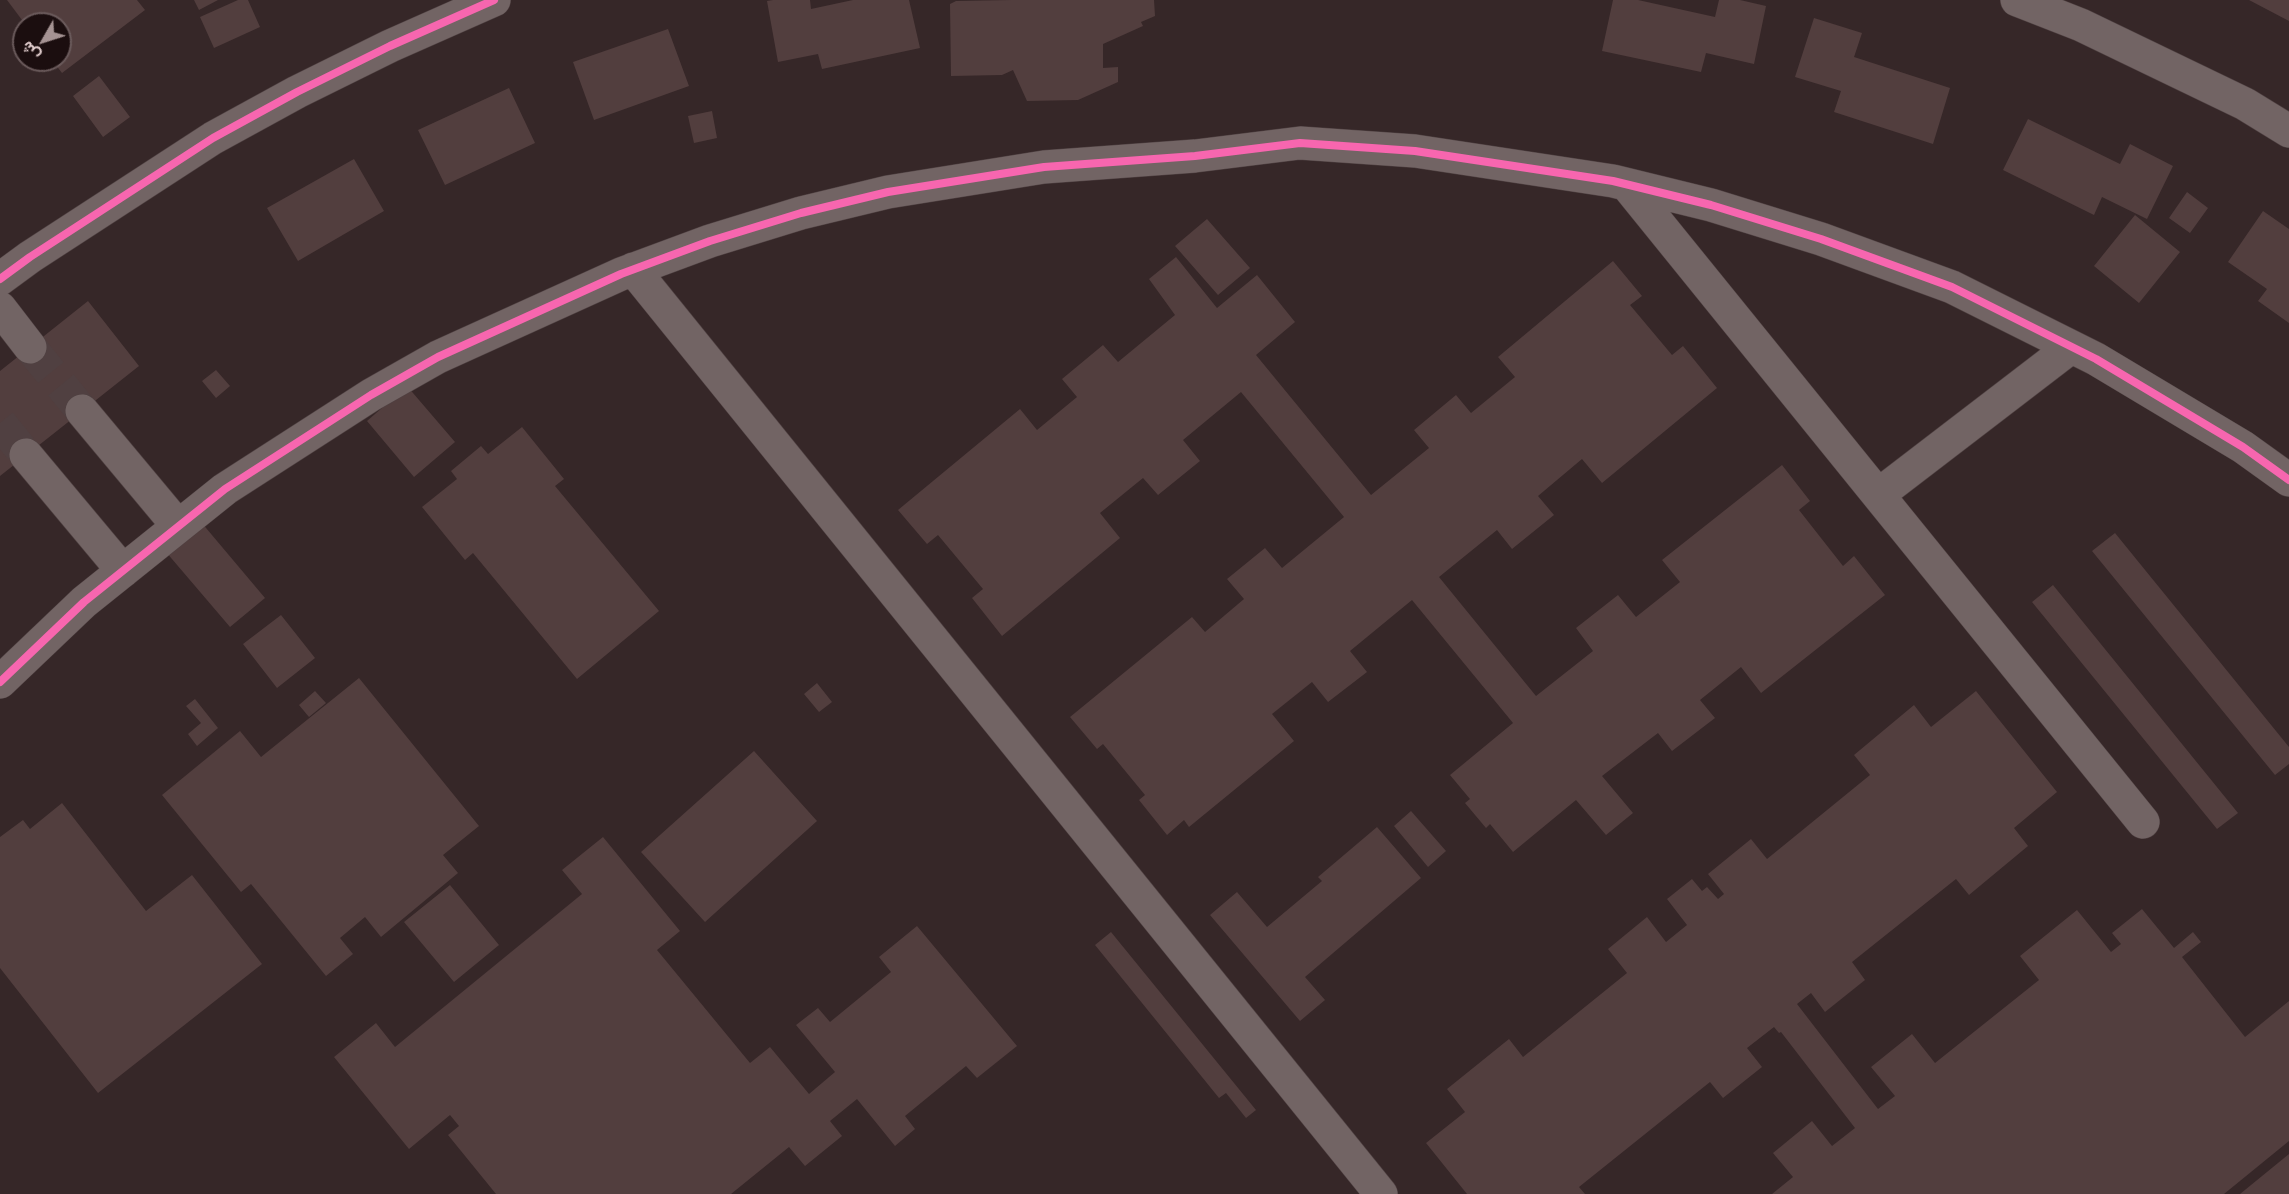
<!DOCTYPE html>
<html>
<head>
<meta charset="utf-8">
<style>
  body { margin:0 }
  #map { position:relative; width:2289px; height:1194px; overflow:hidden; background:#362728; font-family:Literata,Vazirmatn,serif }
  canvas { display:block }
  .north { position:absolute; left:12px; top:12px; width:60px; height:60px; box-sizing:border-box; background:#1b0e0f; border:2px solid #6a5a5b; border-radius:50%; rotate:231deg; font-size:16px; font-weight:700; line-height:24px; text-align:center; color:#e1cdcd }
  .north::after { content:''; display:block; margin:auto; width:21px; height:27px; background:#a59393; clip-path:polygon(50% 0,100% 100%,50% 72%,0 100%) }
</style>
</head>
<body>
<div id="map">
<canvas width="2289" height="1194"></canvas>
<div class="north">ش</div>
</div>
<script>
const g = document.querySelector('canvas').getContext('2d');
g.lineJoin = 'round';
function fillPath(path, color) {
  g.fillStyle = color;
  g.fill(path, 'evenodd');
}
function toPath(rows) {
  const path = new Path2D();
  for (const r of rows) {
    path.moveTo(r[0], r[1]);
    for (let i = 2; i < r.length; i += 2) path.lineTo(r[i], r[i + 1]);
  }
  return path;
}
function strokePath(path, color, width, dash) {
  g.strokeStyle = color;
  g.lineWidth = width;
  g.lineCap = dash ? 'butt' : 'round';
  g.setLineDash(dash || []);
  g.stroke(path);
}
const building = toPath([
  [7,0,137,0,145,10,62,73,52,60,60,60,60,24,25,24],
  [194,0,218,0,199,10],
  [238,0,248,0,260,27,214,48,200,17],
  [773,0,810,0,811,9,853,0,909,0,920,48,822,69,818,54,778,62,767,1],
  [1011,0,1154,0,1155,16,1141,22,1143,26,1103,44,1103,68,1118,67,1118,82,1078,100,1027,101,1013,70,1002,75,951,76,950,4,956,1],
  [1613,0,1638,0,1715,17,1719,0,1740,0,1766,6,1754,64,1706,53,1701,72,1602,51],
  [2249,0,2289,0,2289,21],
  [1814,18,1862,33,1854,57,1950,88,1933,144,1834,112,1841,91,1795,77],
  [668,29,689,86,594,120,573,62],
  [99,76,130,117,103,137,73,96],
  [509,88,535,143,445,185,418,130],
  [712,111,717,138,694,143,688,116],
  [2028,119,2120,164,2130,144,2173,166,2147,219,2102,197,2094,215,2003,170],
  [354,159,384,211,298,261,267,208],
  [2187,192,2208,208,2190,233,2169,218],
  [2263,211,2289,229,2289,323,2258,301,2267,289,2228,262],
  [2135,215,2180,252,2139,303,2094,266],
  [1207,219,1250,268,1218,295,1175,246],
  [1176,257,1217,308,1257,275,1295,322,1256,355,1371,495,1429,448,1414,430,1456,395,1471,413,1515,377,1498,357,1613,261,1642,296,1630,305,1672,355,1683,346,1717,388,1602,483,1582,459,1538,496,1554,515,1512,549,1497,530,1439,577,1536,696,1593,651,1576,628,1618,595,1636,617,1680,582,1662,560,1782,465,1810,501,1799,510,1843,566,1854,556,1885,595,1761,693,1741,667,1700,700,1715,718,1672,751,1658,733,1602,776,1633,813,1606,835,1576,800,1513,852,1490,824,1486,828,1465,803,1470,799,1450,775,1513,723,1412,600,1350,651,1367,672,1328,702,1312,682,1272,714,1294,741,1189,827,1184,820,1167,835,1139,800,1145,795,1103,744,1097,749,1070,717,1192,617,1205,632,1244,599,1227,579,1265,548,1282,568,1344,517,1241,392,1183,440,1200,461,1158,495,1143,478,1100,513,1120,538,1002,636,972,598,983,589,938,535,927,544,898,510,1020,409,1037,430,1077,397,1062,379,1103,345,1118,362,1175,315,1149,279],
  [88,301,139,366,0,476,0,371],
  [216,370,230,386,216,398,202,381],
  [407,386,455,442,414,477,367,421],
  [522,427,564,479,555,486,659,611,577,679,473,553,465,560,422,507,457,479,451,471,481,446,488,454],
  [201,522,265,598,230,627,166,552],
  [2115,533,2289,747,2289,764,2275,775,2092,551],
  [2053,585,2238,813,2217,829,2032,602],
  [281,615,315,658,277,688,243,644],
  [359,678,479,826,443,855,458,873,381,937,365,917,340,938,353,954,326,976,251,884,241,892,162,795,240,731,261,757],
  [817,683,832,702,819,712,804,694],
  [315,691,326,703,309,717,299,705],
  [1976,691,2057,792,2014,828,2028,846,1969,895,1956,879,1852,962,1865,980,1825,1012,1811,993,1797,1004,1878,1109,1895,1096,1871,1067,1912,1034,1935,1063,2039,980,2020,956,2077,910,2111,952,2121,944,2112,933,2142,909,2174,948,2193,932,2201,942,2182,957,2245,1037,2289,1001,2289,1141,2224,1194,1772,1194,1793,1177,1773,1153,1812,1121,1832,1146,1855,1128,1781,1032,1779,1033,1774,1027,1747,1048,1762,1067,1723,1098,1710,1082,1579,1187,1585,1194,1467,1194,1426,1143,1465,1112,1447,1089,1509,1039,1523,1057,1627,973,1608,949,1647,917,1666,942,1687,925,1667,899,1692,879,1702,891,1707,887,1718,899,1724,894,1708,874,1751,839,1767,859,1870,775,1854,755,1914,705,1931,727],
  [195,699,218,728,197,746,188,734,201,723,186,706],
  [754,751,817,821,705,922,641,852],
  [62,803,146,911,192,875,262,964,98,1093,0,968,0,837,23,820,30,829],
  [1411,811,1446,851,1428,867,1394,826],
  [1377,827,1421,878,1305,977,1325,1000,1300,1021,1210,915,1237,892,1267,927,1322,881,1318,877],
  [603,837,680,931,657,950,750,1063,770,1047,809,1094,835,1072,796,1025,818,1008,830,1022,891,972,879,957,917,926,1017,1046,977,1078,966,1066,905,1116,915,1129,895,1146,857,1099,830,1121,842,1136,805,1166,789,1147,731,1194,496,1194,448,1135,459,1126,450,1115,409,1149,334,1057,376,1023,395,1047,582,894,562,870],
  [450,885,499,945,454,982,404,922],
  [1111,932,1256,1110,1246,1118,1226,1093,1219,1098,1095,945],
  [2289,1154,2289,1194,2240,1194]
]);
const minorTunnel = toPath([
  [30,347,82,411],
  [0,423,26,455]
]);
const minor = toPath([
  [2017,0,2081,25,2245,104,2289,131],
  [1627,185,2143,822],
  [633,269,1381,1194],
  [0,279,30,257,213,138,297,92,390,46,494,0],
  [0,308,30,347],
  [82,411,178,526],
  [26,455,123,571],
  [1878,495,2071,347],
  [0,682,84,602,225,489,371,395,438,357,621,274,710,241,801,213,888,192,1044,167,1195,156,1300,143,1415,151,1613,181,1711,205,1821,239,1952,287,2096,359,2243,447,2289,480]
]);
const cycleway = toPath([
  [0,279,30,257,213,138,297,92,390,46,494,0],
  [0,682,84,602,225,489,371,395,438,357,621,274,710,241,801,213,888,192,1044,167,1195,156,1300,143,1415,151,1613,181,1711,205,1821,239,1952,287,2096,359,2243,447,2289,480]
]);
fillPath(building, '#523e3e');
strokePath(minorTunnel, '#504041', 33, [33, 16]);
strokePath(minor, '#504243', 34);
strokePath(minor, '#726464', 33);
strokePath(cycleway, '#f766af', 8);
</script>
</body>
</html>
